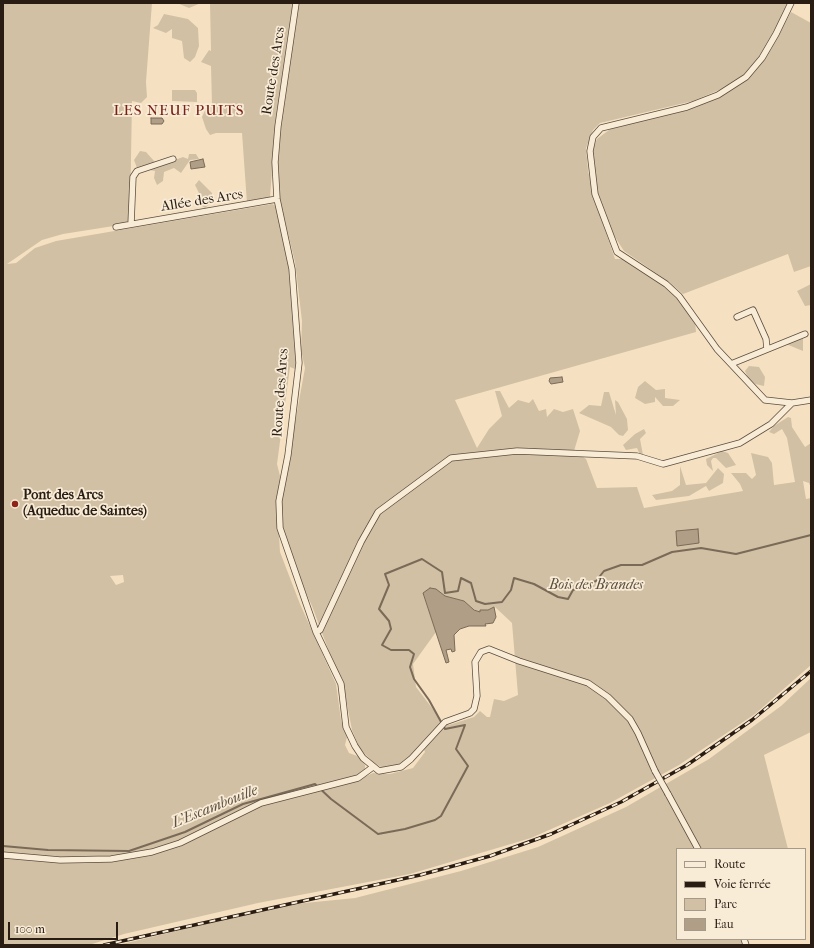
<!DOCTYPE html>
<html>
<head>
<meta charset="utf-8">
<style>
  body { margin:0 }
  #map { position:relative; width:814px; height:948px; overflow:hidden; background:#f5e1c2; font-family:"IM FELL French Canon",serif }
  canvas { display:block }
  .frame { position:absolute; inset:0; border:4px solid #291c13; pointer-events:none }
  .legend { position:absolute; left:676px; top:848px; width:130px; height:92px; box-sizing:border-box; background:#f8ecd7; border:1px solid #a59989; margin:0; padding:5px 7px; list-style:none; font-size:12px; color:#291c13 }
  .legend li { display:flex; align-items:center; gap:8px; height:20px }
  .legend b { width:20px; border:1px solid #a59989 }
  .scale { position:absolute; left:8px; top:922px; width:110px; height:18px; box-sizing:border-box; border:2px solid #291c13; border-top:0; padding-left:5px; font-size:12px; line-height:14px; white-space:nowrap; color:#291c13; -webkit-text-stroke:3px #f8ecd7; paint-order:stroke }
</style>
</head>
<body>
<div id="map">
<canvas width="814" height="948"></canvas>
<div class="frame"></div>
<ul class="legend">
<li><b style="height:5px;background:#f8ecd7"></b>Route</li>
<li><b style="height:5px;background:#291c13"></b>Voie ferrée</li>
<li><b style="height:11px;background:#d2c0a4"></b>Parc</li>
<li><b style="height:11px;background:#b09e86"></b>Eau</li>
</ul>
<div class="scale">100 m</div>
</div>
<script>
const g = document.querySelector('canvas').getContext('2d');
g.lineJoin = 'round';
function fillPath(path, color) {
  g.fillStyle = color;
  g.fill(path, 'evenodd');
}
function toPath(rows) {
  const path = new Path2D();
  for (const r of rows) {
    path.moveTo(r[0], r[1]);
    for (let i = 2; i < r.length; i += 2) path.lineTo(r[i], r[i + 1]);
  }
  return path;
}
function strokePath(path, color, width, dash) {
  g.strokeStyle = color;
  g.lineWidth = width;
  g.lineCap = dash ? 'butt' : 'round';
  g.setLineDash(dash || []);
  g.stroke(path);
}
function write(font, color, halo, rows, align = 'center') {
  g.font = font + ' "IM FELL French Canon",serif';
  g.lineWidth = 3.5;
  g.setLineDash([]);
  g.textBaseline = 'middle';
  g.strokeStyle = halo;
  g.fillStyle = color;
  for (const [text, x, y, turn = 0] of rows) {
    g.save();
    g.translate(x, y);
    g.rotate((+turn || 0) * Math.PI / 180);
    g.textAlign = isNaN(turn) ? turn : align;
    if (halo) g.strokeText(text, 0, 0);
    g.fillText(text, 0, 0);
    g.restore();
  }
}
const green = toPath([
  [3,3,152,3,146,82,147,97,141,103,132,101,130,218,128,221,120,225,63,234,42,240,7,264,16,263,35,248,56,241,272,204,276,206,292,269,300,363,295,369,290,367,277,464,283,488,305,368,301,350,302,321,295,262,280,201,275,131,270,197,247,203,242,133,216,133,210,135,206,129,202,117,208,104,212,106,211,66,201,62,209,50,211,51,210,3,788,3,768,44,751,67,742,76,726,87,693,101,600,123,593,130,586,148,588,171,596,203,615,259,626,259,666,286,677,297,695,321,696,332,455,400,477,448,489,429,502,416,495,391,500,391,509,408,518,400,529,403,533,399,539,411,546,409,547,417,554,409,563,412,573,409,580,431,574,451,586,459,597,488,637,487,644,508,743,491,740,484,731,473,746,473,752,479,756,475,751,453,768,457,772,463,774,485,795,482,787,438,782,429,774,434,769,432,774,426,788,417,791,418,792,427,805,447,811,443,811,488,809,483,803,481,806,499,811,498,811,665,755,714,679,765,610,803,531,838,410,874,258,903,124,934,89,945,3,945],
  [278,517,286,550,312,606,345,694,352,730,360,749,374,763,383,768,394,768,409,759,422,745,425,752,413,768,390,774,373,773,358,780,365,771,365,765,360,757,349,753,345,745,347,737,341,720,336,684,300,604,280,552],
  [123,575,124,582,116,585,110,576],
  [423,594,445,596,464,601,471,608,480,612,480,610,488,610,495,607,512,623,518,695,504,701,494,699,490,717,487,717,480,711,474,717,449,725,442,721,416,687,413,664,436,632],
  [177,3,201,3,189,8],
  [791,12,811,23,811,266,794,272,788,254,683,294,669,282,624,251,615,237,607,225,601,206,593,170,592,151,597,139,613,127,705,101,751,75,771,49],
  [164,14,188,19,198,28,199,46,195,57,190,62,184,58,182,41,172,38,172,29,166,33,153,28,158,25],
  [172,90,195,90,197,93,197,102,172,101],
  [140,151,146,152,155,162,164,164,183,157,188,159,189,154,196,154,199,159,190,160,181,173,174,168,164,172,163,181,157,185,154,178,155,171,137,168,134,160],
  [199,180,212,193,212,202,205,208,202,206,201,197,195,185],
  [811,284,811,305,805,306,797,291],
  [801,339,803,339,803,351,786,344],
  [749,366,759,367,765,377,764,386,755,384,748,378,745,371],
  [645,381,656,390,665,389,665,398,680,400,673,406,663,406,655,397,655,402,645,404,635,398,638,387],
  [604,392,609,392,616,415,615,400,618,402,627,419,628,430,623,436,619,435,611,427,579,413,589,405,601,406],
  [644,429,646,433,640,439,643,455,640,455,637,448,626,450,623,445,635,434],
  [722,451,728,453,736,465,726,468,716,458,713,458,711,461,713,471,707,465,706,459],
  [680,466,686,485,706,483,718,468,724,474,723,483,709,491,706,486,689,496,656,500,652,495,672,491,680,485],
  [811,678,811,732,764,755,788,849,677,849,677,939,748,939,749,945,118,945,285,905,355,898,461,871,538,847,626,807,709,759,781,706]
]);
const water = toPath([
  [151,118,162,118,164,121,162,124,151,124,151,118],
  [203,159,205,167,191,169,190,162,203,159],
  [562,377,563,382,551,384,549,381,550,378,562,377],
  [698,529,699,543,677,546,676,531,698,529],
  [430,588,436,589,445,596,464,601,474,610,480,612,480,610,488,610,494,607,496,617,493,623,485,624,486,626,469,626,460,629,454,635,455,651,452,652,451,649,446,650,449,662,446,663,423,593,430,588]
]);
const stream = toPath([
  [3,846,48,850,129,851,185,832,243,804,315,784,331,799,378,834,405,829,435,820,441,816,468,766,456,749,465,725,445,729,429,700,414,679,410,667,414,654,409,650,391,650,382,645,391,629,389,621,379,609,389,585,385,574,422,559,442,572,445,593,458,591,461,578,471,583,476,601,485,604,502,602,511,590,514,578,534,584,558,597,568,599,573,590,596,581,604,571,621,565,642,565,672,552,701,548,736,554,811,535]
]);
const minor = toPath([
  [296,3,278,126,275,162,277,199,292,269,299,363,288,455,279,501,280,528,316,632,341,684,346,727,355,746,363,758,379,771,401,767,411,759,445,722,470,713,474,709,477,696,475,662,481,652,489,649,519,661,588,683,608,697,630,719,638,733,655,771],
  [791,3,776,34,762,58,746,77,718,95,687,107,601,128,593,137,590,151,595,194,617,252,666,284,679,296,717,349,765,400,792,403],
  [131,224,133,177,137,171,173,159],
  [116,227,277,199],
  [737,317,753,310,766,339,767,349],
  [731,364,805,334],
  [316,632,320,630,361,542,378,512,451,458,517,451,637,456,663,464,740,443,771,424,792,403,811,400],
  [668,794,698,849],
  [3,855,60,860,111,859,152,852,180,843,261,803,358,778,373,767],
  [744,939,746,945]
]);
const rail = toPath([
  [104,945,420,875,490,856,551,834,621,802,687,765,752,720,811,671]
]);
const minorBridge = toPath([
  [655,771,668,794]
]);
const markers = [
  [15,504,4,"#8f2418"]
];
const streetNames = [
  ["Route des Arcs",274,71,-81],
  ["Allée des Arcs",202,201,-9],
  ["Route des Arcs",281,393,-86]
];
const poiNames = [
  ["Pont des Arcs",23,496],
  ["(Aqueduc de Saintes)",23,512]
];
const parkNames = [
  ["Bois des Brandes",596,586]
];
const neighbourhoodNames = [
  ["LES NEUF PUITS",179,111]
];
const waterNames = [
  ["L'Escambouille",215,807,-22]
];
fillPath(green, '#d2c0a4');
fillPath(water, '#b09e86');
strokePath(water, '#7a6a58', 1);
strokePath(stream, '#7a6a58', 2);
strokePath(minor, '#5c4d3f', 7);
strokePath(minor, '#f8ecd7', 5.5);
strokePath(rail, '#291c13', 3.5);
strokePath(rail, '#f8ecd7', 2, [6]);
strokePath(minorBridge, '#5c4d3f', 7, []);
strokePath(minorBridge, '#f8ecd7', 5.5);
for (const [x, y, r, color] of markers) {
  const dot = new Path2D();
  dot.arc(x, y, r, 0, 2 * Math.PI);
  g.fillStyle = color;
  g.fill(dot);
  strokePath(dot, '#f8ecd7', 1.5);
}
write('14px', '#291c13', '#f8ecd7', streetNames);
write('bold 14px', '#291c13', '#f8ecd7', poiNames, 'left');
write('italic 14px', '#5c4d3e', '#f8ecd7', parkNames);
g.letterSpacing = '1px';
write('15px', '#7a1f14', '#f8ecd7', neighbourhoodNames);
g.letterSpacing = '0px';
write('italic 15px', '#5f5041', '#f8ecd7', waterNames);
</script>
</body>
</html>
